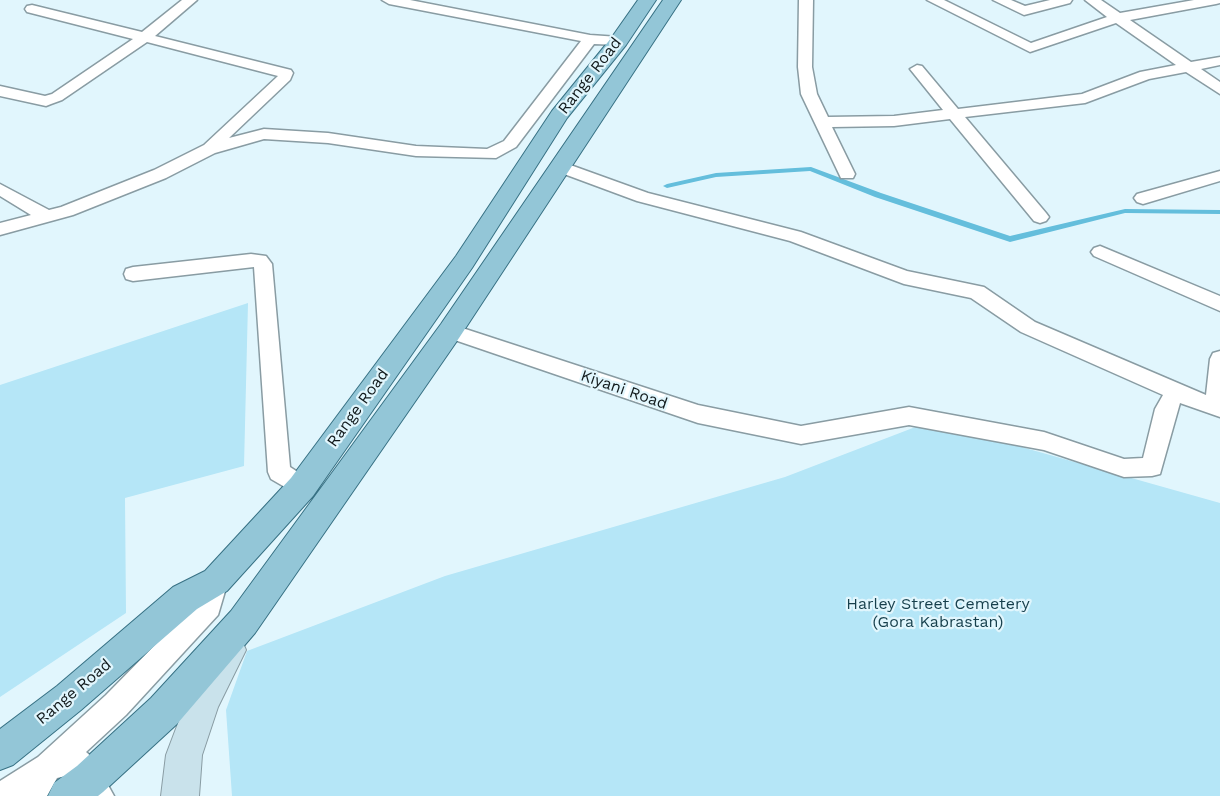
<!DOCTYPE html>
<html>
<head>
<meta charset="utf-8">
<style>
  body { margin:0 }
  canvas { display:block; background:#e1f6fd }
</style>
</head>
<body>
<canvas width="1220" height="796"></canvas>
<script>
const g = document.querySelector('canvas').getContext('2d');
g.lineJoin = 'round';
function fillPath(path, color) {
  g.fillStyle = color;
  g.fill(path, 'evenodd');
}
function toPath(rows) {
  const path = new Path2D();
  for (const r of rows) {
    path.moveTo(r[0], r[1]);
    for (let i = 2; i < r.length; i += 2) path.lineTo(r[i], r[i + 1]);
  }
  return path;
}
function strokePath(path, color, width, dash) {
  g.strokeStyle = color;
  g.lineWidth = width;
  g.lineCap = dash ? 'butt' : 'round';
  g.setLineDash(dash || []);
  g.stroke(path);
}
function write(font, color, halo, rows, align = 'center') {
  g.font = font + ' "Work Sans",sans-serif';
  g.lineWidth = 4.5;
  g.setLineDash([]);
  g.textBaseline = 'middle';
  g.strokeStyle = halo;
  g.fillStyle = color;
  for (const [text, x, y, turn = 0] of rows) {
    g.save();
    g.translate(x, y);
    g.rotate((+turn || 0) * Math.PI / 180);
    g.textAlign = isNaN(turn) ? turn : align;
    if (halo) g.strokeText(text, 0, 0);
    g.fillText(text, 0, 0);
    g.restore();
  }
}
const green = toPath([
  [248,303,244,466,125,498,126,613,0,697,0,385],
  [918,426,979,435,1220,503,1220,796,232,796,226,710,247,651,445,576,785,477]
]);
const stream = toPath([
  [811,167,881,193,1010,236,1125,209,1220,210,1220,214,1125,213,1010,242,875,197,810,171,716,177,667,188,663,186,667,184,716,173,811,167]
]);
const street = toPath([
  [182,0,197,0,155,36,291,70,293,73,290,80,229,138,264,129,328,133,416,146,487,149,504,141,581,41,389,4,382,0,410,0,590,35,619,37,626,41,619,45,594,44,516,147,496,158,416,156,328,143,264,139,215,153,166,178,73,215,0,235,0,223,31,215,0,196,0,184,49,210,61,207,154,170,204,145,278,76,147,42,62,100,51,104,46,106,0,96,0,86,45,96,52,94,133,39,27,12,25,9,27,6,32,5,142,32,182,0],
  [799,0,813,0,812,67,817,94,828,117,894,116,943,110,910,69,917,65,922,66,958,109,1082,94,1140,72,1176,65,1116,23,1030,52,927,0,944,0,1031,43,1107,17,1085,0,1101,0,1120,13,1194,0,1220,0,1220,3,1216,4,1130,20,1191,62,1220,57,1220,65,1201,69,1220,82,1220,94,1186,72,1149,79,1085,103,965,117,1046,213,1049,217,1046,221,1040,223,1034,221,950,119,894,126,832,127,855,174,853,178,841,178,801,94,798,67,799,0],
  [993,0,1011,0,1025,6,1050,0,1072,0,1070,3,1024,15,993,0],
  [562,162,648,193,801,232,907,271,984,287,1035,322,1206,395,1210,359,1213,353,1220,351,1220,417,1180,403,1160,474,1152,476,1124,477,1044,450,909,425,801,444,698,423,443,336,440,331,443,326,450,324,698,405,801,426,909,407,1044,432,1124,459,1143,458,1155,409,1163,395,1021,332,971,298,904,284,790,241,637,201,556,171,554,167,556,163,562,162],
  [1220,171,1220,181,1143,204,1137,202,1134,198,1137,194,1220,171],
  [1100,246,1220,296,1220,311,1094,256,1091,252,1094,248,1100,246],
  [251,254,266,256,272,264,290,467,310,480,314,487,310,494,302,497,271,479,268,472,254,267,133,281,126,279,124,274,126,269,133,267,251,254],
  [216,570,225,573,228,581,218,615,126,715,86,752,93,758,114,796,83,796,70,775,57,778,47,796,0,796,0,781,38,757,106,695,198,601,207,573,216,570]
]);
const secondary = toPath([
  [229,634,241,638,246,650,218,707,202,755,199,796,161,796,166,755,191,689,217,638,229,634]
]);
const primary = toPath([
  [638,0,656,0,626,45,567,118,472,268,313,496,227,591,197,609,81,710,13,765,0,770,0,729,57,686,173,587,205,571,291,478,456,256,552,111,612,37,638,0],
  [663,0,681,0,459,338,255,633,177,724,103,792,98,796,48,796,54,783,77,766,151,698,231,611,441,324,663,0]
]);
const streetNames = [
  ["Range Road",590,76,-52],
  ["Kiyani Road",624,390,19],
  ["Range Road",358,408,-54],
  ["Range Road",74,692,-40]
];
const parkNames = [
  ["Harley Street Cemetery",938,604],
  ["(Gora Kabrastan)",938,622]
];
fillPath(green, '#b5e6f7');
fillPath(stream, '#64bedc');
strokePath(street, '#899ca3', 3);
strokePath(secondary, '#899ca3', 2);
strokePath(primary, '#377184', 2);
fillPath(street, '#fff');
fillPath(secondary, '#c9e2eb');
fillPath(primary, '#93c6d7');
write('16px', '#121a1c', '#e1f6fd', streetNames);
write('16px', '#163f4c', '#e1f6fd', parkNames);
</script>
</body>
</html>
